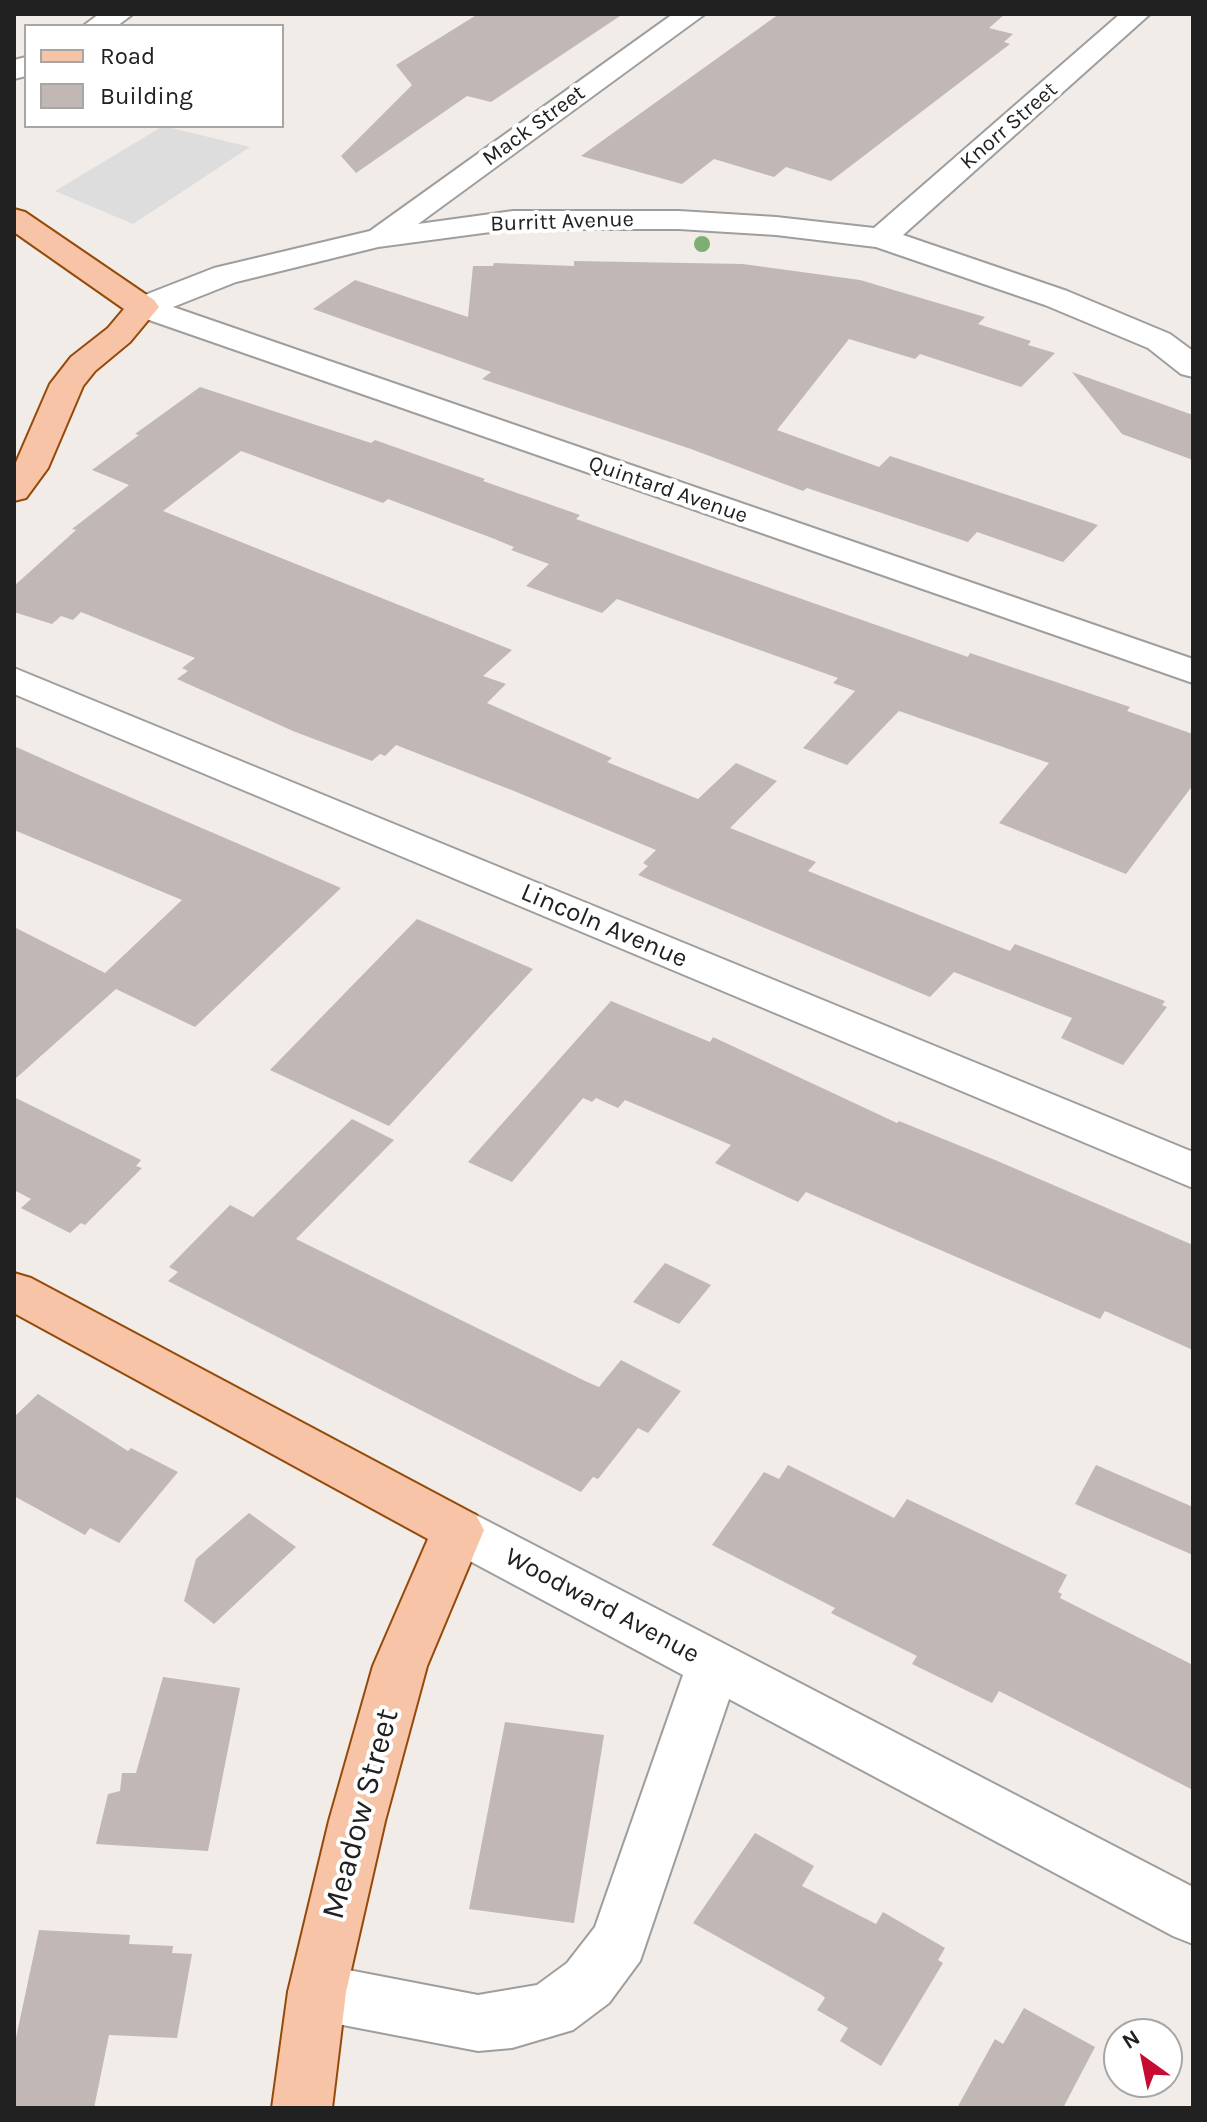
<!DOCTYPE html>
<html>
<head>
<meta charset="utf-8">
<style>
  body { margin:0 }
  #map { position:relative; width:1207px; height:2122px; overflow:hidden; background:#f1ece8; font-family:Karla,sans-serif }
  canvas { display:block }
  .frame { position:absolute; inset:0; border:16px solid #212121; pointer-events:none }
  .legend { position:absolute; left:24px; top:24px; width:260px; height:104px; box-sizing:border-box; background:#fff; border:2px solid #a6a6a6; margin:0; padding:10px 14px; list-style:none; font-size:24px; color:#212121 }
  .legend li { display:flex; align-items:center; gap:16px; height:40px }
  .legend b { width:40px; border:2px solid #a6a6a6 }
  .north { position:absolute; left:1103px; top:2018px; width:80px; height:80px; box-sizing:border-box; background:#fff; border:2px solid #a6a6a6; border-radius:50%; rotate:327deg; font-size:22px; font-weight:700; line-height:32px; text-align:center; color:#212121 }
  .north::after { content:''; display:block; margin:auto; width:28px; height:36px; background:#c60c31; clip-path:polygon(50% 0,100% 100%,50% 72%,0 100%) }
</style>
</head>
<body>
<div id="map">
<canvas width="1207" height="2122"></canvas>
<div class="frame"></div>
<ul class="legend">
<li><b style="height:10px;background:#f7c4a7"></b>Road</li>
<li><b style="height:22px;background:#c1b7b5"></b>Building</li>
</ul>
<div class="north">N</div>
</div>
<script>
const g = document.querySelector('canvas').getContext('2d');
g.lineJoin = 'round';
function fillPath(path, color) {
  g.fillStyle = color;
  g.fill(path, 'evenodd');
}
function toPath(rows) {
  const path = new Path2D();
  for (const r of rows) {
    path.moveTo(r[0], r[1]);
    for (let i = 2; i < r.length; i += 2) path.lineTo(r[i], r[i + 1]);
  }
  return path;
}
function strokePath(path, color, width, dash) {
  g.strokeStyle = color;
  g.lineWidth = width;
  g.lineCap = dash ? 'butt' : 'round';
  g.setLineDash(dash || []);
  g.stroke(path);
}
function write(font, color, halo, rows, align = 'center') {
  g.font = font + ' Karla,sans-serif';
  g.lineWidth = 8;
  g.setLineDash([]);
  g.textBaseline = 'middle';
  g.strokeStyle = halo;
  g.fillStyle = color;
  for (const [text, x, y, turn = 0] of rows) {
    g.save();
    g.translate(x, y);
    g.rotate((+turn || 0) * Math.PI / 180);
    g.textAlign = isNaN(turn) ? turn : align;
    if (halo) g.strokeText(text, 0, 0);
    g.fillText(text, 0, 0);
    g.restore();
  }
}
const parking = toPath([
  [163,126,250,147,133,224,55,191]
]);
const building = toPath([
  [478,14,623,14,491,102,467,96,356,173,341,156,412,85,396,65],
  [779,14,1005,14,989,28,1013,34,1004,42,1010,44,831,181,786,167,774,177,714,159,682,184,581,156],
  [574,261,743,264,860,280,985,317,978,324,1031,341,1028,345,1055,353,1021,387,920,354,915,359,849,339,777,430,879,467,890,456,1098,525,1063,562,977,532,968,542,807,488,803,491,691,449,482,379,491,372,313,309,355,280,468,317,473,266,493,266,494,263,574,266],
  [1072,372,1193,415,1193,460,1122,434],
  [200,387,371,443,375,440,485,479,483,481,580,515,576,519,710,567,968,657,970,653,1130,707,1127,711,1193,734,1193,785,1126,874,999,823,1049,763,899,711,847,765,803,748,855,691,833,683,838,678,617,599,602,613,526,586,549,564,511,550,514,547,492,538,388,499,383,503,241,451,163,511,512,650,483,676,506,684,487,703,612,758,607,762,698,799,736,763,777,781,730,828,816,862,808,871,1010,951,1015,944,1165,1001,1162,1005,1167,1007,1123,1065,1061,1038,1072,1018,954,972,930,997,638,875,648,866,643,863,656,850,514,791,396,745,385,756,380,754,372,761,293,731,177,679,188,671,182,668,195,658,81,612,73,620,61,616,52,624,14,612,14,586,76,530,72,529,129,485,92,470,139,435,135,434],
  [14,746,81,776,341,888,195,1027,116,989,14,1080,14,927,105,973,182,900,14,830],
  [417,919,533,969,389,1126,270,1070],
  [611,1001,710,1042,713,1037,897,1123,899,1121,995,1160,1193,1245,1193,1350,1105,1311,1100,1319,806,1192,798,1202,715,1163,731,1145,625,1100,618,1108,596,1098,592,1102,583,1098,512,1182,468,1162],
  [14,1097,141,1160,136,1166,142,1168,85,1225,81,1223,70,1233,21,1208,31,1199,14,1190],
  [352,1119,394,1140,296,1239,585,1381,599,1387,621,1360,681,1391,648,1433,638,1428,598,1479,593,1477,581,1492,168,1281,178,1272,169,1267,230,1205,253,1217],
  [665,1263,711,1285,679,1324,633,1302],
  [38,1394,128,1451,131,1448,178,1472,119,1543,90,1528,85,1535,14,1496,14,1417],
  [788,1465,894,1518,907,1499,1067,1575,1058,1592,1062,1594,1060,1598,1193,1665,1193,1790,999,1691,992,1703,912,1664,917,1656,831,1613,835,1608,712,1545,764,1472,779,1479],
  [1096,1465,1193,1507,1193,1555,1075,1504],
  [249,1513,296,1547,214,1624,184,1601,196,1559],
  [163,1677,240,1688,208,1851,96,1844,108,1794,120,1791,122,1773,136,1773],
  [505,1722,604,1735,574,1923,469,1909],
  [755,1833,814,1866,802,1886,876,1924,883,1912,945,1948,938,1960,943,1963,881,2066,840,2041,848,2028,817,2010,825,1998,822,1995,693,1923],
  [39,1930,130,1935,129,1944,173,1946,172,1953,192,1954,177,2038,109,2035,94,2108,14,2107,14,2047],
  [1024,2008,1095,2047,1063,2108,957,2108,995,2039,1003,2044]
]);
const minor = toPath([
  [99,14,133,14,117,26,83,26,99,14],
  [673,14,705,14,418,224,513,211,679,211,776,217,874,228,1120,14,1150,14,903,235,1067,291,1170,334,1193,351,1193,377,1181,374,1148,348,1045,305,876,247,776,235,679,229,513,229,378,247,236,282,173,307,1193,659,1193,683,132,314,127,307,132,300,214,268,370,231,673,14],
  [26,57,26,76,14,79,14,60,26,57],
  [14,668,1193,1152,1193,1188,14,694,14,668],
  [458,1509,476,1515,1193,1887,1193,1944,1173,1936,729,1699,640,1961,609,2003,573,2030,512,2048,478,2051,317,2020,296,2012,288,1992,296,1972,317,1964,478,1995,537,1985,567,1963,595,1927,683,1675,440,1545,432,1530,440,1515,458,1509]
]);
const major = toPath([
  [14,209,25,212,154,300,159,307,130,342,95,371,83,386,48,468,26,498,14,501,14,467,50,384,71,357,108,328,124,309,14,232,14,209],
  [14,1273,31,1278,476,1515,484,1530,427,1666,385,1821,346,1992,332,2108,272,2108,288,1992,329,1821,373,1666,428,1539,14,1313,14,1273]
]);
const trees = [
  [702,244]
];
const farStreetnames = [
  ["Mack Street",534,126,-36],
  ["Knorr Street",1009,126,-41],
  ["Burritt Avenue",562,222,-2],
  ["Quintard Avenue",668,490,19]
];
const streetNames = [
  ["Lincoln Avenue",604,926,23],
  ["Woodward Avenue",602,1606,28]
];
const nearStreetnames = [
  ["Meadow Street",361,1814,-75]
];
fillPath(parking, '#ddd');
fillPath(building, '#c1b7b5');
strokePath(minor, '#9e9e9e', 4);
strokePath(major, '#954a09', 4);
fillPath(minor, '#fff');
fillPath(major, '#f7c4a7');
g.fillStyle = '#7eae73';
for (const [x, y] of trees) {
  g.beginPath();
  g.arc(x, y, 8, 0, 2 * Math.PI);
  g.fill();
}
write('22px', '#212121', '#fff', farStreetnames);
write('26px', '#212121', '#fff', streetNames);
write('32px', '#212121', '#fff', nearStreetnames);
</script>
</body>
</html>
